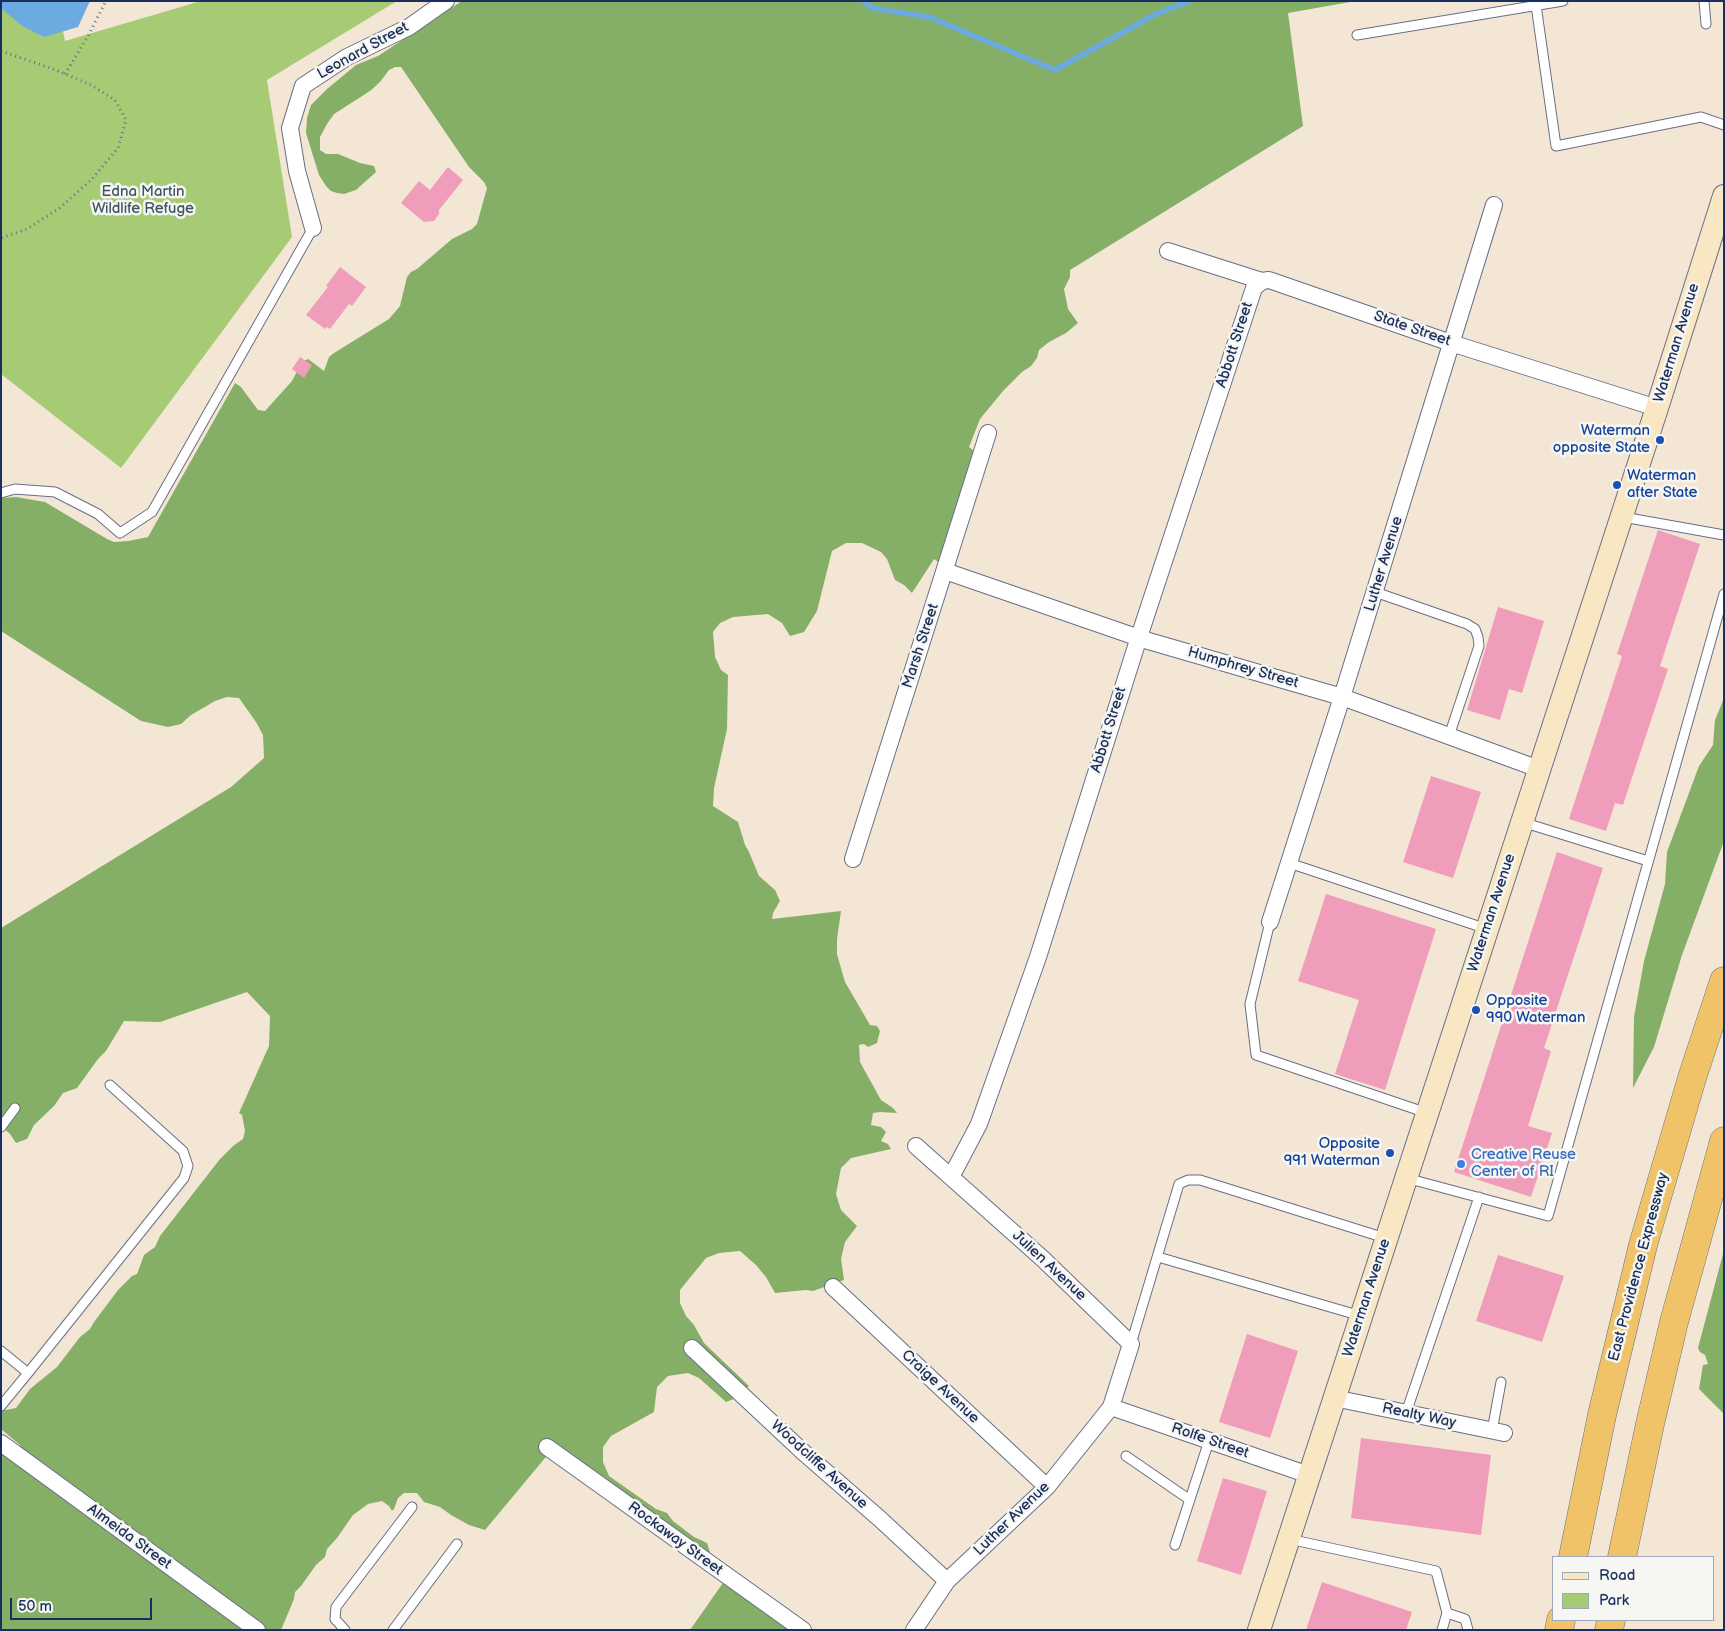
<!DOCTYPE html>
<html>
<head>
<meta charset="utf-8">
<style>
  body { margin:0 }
  #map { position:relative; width:1725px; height:1631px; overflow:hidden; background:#f4e6d4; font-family:"Balsamiq Sans",sans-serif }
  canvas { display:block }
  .frame { position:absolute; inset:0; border:2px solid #1b2f5e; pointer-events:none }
  .legend { position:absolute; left:1552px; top:1556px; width:162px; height:65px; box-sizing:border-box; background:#f6f6f2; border:1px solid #9ea6b7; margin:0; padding:6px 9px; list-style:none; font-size:15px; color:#1b2f5e }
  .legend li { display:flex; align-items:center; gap:10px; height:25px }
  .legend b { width:25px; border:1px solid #9ea6b7 }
  .scale { position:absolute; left:10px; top:1598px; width:142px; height:22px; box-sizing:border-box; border:2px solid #1b2f5e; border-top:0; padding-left:6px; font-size:15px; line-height:18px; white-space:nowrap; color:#1b2f5e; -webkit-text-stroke:4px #f6f6f2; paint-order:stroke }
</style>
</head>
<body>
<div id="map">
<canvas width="1725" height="1631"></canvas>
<div class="frame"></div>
<ul class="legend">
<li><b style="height:6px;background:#f9e7c3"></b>Road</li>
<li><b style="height:14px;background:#a7cb74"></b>Park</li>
</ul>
<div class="scale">50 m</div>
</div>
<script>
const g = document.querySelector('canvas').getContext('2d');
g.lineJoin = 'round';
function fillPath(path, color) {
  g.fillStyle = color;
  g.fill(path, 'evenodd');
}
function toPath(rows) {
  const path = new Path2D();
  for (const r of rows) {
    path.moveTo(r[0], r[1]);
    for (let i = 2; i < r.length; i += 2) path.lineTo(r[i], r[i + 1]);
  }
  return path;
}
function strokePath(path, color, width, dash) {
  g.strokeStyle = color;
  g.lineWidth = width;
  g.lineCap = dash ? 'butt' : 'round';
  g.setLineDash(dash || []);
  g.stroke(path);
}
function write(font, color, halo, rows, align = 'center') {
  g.font = font + ' "Balsamiq Sans",sans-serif';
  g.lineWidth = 5;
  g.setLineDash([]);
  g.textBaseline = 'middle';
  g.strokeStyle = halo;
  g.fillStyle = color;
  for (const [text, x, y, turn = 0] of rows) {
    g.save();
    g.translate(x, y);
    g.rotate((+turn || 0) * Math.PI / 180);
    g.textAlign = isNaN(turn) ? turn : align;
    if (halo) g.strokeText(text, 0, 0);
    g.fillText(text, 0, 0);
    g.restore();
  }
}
const green = toPath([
  [1,1,63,31,65,41,201,1,397,1,267,80,292,237,121,468,1,374]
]);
const forest = toPath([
  [462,1,1356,1,1288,13,1303,126,1070,270,1070,277,1064,289,1068,309,1078,323,1066,333,1049,342,1039,350,1037,358,1031,366,1022,372,1003,391,980,419,969,447,979,455,943,565,934,559,912,593,904,585,895,580,887,559,881,552,862,543,846,543,832,551,817,611,804,632,790,636,782,623,768,614,733,617,720,623,713,632,715,657,721,670,728,675,727,729,714,788,713,806,738,822,745,845,749,852,759,876,775,890,780,901,773,913,772,919,841,911,837,939,837,954,845,982,870,1025,877,1026,880,1031,877,1043,868,1047,864,1044,859,1045,860,1062,881,1100,893,1108,897,1113,880,1112,873,1113,871,1125,881,1127,886,1132,881,1141,888,1144,891,1149,851,1158,841,1168,836,1194,841,1210,857,1226,845,1242,841,1259,844,1280,813,1291,806,1290,775,1293,766,1277,756,1265,740,1251,719,1253,706,1258,680,1290,680,1303,686,1316,694,1325,704,1343,749,1386,736,1398,726,1402,699,1378,688,1373,668,1376,657,1387,654,1412,611,1436,603,1447,603,1462,609,1476,656,1509,667,1513,673,1521,694,1537,707,1543,710,1552,707,1560,550,1452,485,1530,469,1525,451,1515,440,1507,424,1502,417,1493,404,1493,398,1498,394,1509,392,1511,389,1506,382,1501,368,1504,353,1515,337,1538,327,1549,325,1557,316,1565,301,1586,295,1592,294,1599,281,1630,1,1630,1,1451,21,1451,20,1445,1,1429,1,1409,6,1410,16,1408,30,1389,57,1367,80,1337,90,1329,94,1322,118,1290,132,1276,137,1274,144,1255,155,1247,160,1236,220,1159,233,1146,243,1139,245,1131,242,1115,239,1113,269,1046,270,1016,247,992,160,1022,124,1021,106,1051,98,1059,77,1088,63,1093,54,1106,34,1125,27,1139,16,1143,10,1134,1,1126,1,928,231,787,264,758,263,735,256,722,239,698,227,697,215,701,191,715,181,724,168,727,141,721,1,631,1,498,16,497,45,502,107,539,114,542,128,541,148,537,235,383,241,387,258,410,265,411,292,381,302,362,308,359,324,371,329,357,334,353,389,319,395,312,400,306,407,277,411,272,417,269,452,239,472,229,477,224,487,188,484,182,469,167,401,67,395,67,389,70,380,82,370,91,334,114,327,124,320,137,320,150,326,154,338,154,360,163,374,166,376,172,356,190,344,194,337,193,331,191,326,186,319,175,306,133,307,118,311,105,327,89,356,65,378,56],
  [1724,698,1724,841,1682,955,1654,1047,1633,1088,1634,1017,1644,961,1665,884,1667,852,1699,766,1713,745,1715,720],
  [1724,1250,1724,1414,1699,1389,1703,1365,1708,1364,1705,1355,1700,1352,1698,1348],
  [725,1580,800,1630,690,1630]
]);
const water = toPath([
  [1,1,90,1,78,27,44,37,22,26,1,8]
]);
const stream = toPath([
  [864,1,872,8,929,17,1055,70,1156,14,1189,1]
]);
const building = toPath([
  [448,167,463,180,439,210,439,214,434,221,424,222,401,203,419,181,430,190],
  [340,267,366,287,352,306,349,304,330,329,327,327,325,329,306,315,328,287,326,286],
  [300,357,312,365,304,378,292,369],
  [1658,530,1700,544,1660,666,1668,669,1623,805,1615,803,1606,831,1569,819,1622,656,1617,654],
  [1498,607,1544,621,1522,693,1509,689,1500,720,1467,710],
  [1431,776,1481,792,1453,878,1403,862],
  [1557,852,1603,868,1544,1048,1551,1051,1528,1126,1552,1133,1531,1197,1454,1172],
  [1326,894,1436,929,1385,1090,1335,1074,1359,1000,1298,981],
  [1498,1255,1564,1276,1542,1342,1476,1321],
  [1247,1334,1298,1351,1270,1438,1219,1422],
  [1361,1438,1491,1455,1481,1535,1351,1518],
  [1223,1478,1267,1491,1241,1575,1197,1561],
  [1322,1582,1412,1612,1406,1630,1306,1630]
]);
const path = toPath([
  [1,51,56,70,91,85,115,100,126,120,118,148,92,179,61,207,27,229,1,238],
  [65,74,88,36,106,1]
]);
const lane = toPath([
  [1704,1,1706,24],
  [1536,5,1556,146,1701,117,1724,125],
  [1357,35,1563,1],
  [1,493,15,489,55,492,98,514,120,533,152,512,313,228],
  [1623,517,1724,535],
  [1375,592,1467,624,1475,629,1478,637,1479,646,1449,736],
  [1522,822,1648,861],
  [1289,863,1487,929],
  [1270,922,1250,1004,1256,1055,1427,1113],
  [1,1127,15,1108],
  [1406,1178,1548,1216,1724,594],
  [1158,1257,1361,1316],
  [1131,1344,1179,1184,1188,1180,1200,1180,1385,1238],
  [1,1351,28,1373,1,1406],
  [28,1373,184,1178,188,1166,183,1151,110,1085],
  [1406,1413,1479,1197],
  [1492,1431,1501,1382],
  [1126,1456,1190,1500],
  [1289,1539,1436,1571,1447,1613,1442,1630],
  [1175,1545,1209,1441],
  [1447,1613,1465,1619,1468,1630],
  [345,1630,335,1619,336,1607,412,1507],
  [393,1630,457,1544]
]);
const street = toPath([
  [313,228,297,171,290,128,303,86,347,57,409,27,446,1],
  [1168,251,1262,281,1269,280,1451,343,1657,408],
  [945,571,1145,640,1342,697,1539,769],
  [853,859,988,433],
  [1270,922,1342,697,1494,205],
  [951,1177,979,1124,1038,957,1139,637,1254,288,1262,281],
  [833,1287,1047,1487],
  [692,1348,802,1451,880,1519,947,1581],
  [1334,1398,1504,1433],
  [1111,1407,1309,1475],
  [1,1443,257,1630],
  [547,1447,803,1630],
  [914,1630,947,1581,1047,1487,1111,1407,1131,1344,1043,1259,916,1146]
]);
const secondary = toPath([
  [1259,1630,1657,408,1724,196]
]);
const highway = toPath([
  [1573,1557,1602,1415,1643,1245,1692,1078,1724,981],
  [1622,1557,1650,1424,1674,1322,1724,1141],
  [1559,1630,1561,1620],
  [1609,1630,1611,1620]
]);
const markers = [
  [1660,440,5,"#1a4fb4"],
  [1617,485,5,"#1a4fb4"],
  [1476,1010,5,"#1a4fb4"],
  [1390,1153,5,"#1a4fb4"],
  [1461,1164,5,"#3f7fe0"]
];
const streetNames = [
  ["Leonard Street",363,51,-29],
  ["State Street",1412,329,19],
  ["Waterman Avenue",1677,343,-73],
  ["Abbott Street",1235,345,-72],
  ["Luther Avenue",1384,564,-73],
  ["Marsh Street",921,646,-72],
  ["Humphrey Street",1243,668,16],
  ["Abbott Street",1109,730,-73],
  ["Waterman Avenue",1492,913,-72],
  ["Julien Avenue",1049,1266,43],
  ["East Providence Expressway",1639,1267,-75],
  ["Waterman Avenue",1367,1298,-72],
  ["Craige Avenue",940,1387,43],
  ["Realty Way",1419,1416,12],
  ["Rolfe Street",1210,1441,19],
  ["Woodcliffe Avenue",819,1465,42],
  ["Luther Avenue",1012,1519,-44],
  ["Almeida Street",129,1537,36],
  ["Rockaway Street",675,1539,36]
];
const parkNames = [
  ["Edna Martin",143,192],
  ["Wildlife Refuge",143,209]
];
const transitNames = [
  ["Waterman",1650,431],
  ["opposite State",1650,448],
  ["Waterman",1627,476,"left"],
  ["after State",1627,493,"left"],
  ["Opposite",1486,1001,"left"],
  ["990 Waterman",1486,1018,"left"],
  ["Opposite",1380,1144],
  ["991 Waterman",1380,1161]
];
const shopNames = [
  ["Creative Reuse",1471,1155],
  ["Center of RI",1471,1172]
];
fillPath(green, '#a7cb74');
fillPath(forest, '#85af66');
fillPath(water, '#6cabdf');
strokePath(stream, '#6cabdf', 5.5);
fillPath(building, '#ef9dba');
strokePath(lane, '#676f87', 11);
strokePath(street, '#676f87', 18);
strokePath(secondary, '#676f87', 24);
strokePath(highway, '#676f87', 29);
strokePath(path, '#676f87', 3, [1, 4]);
strokePath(lane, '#fff', 9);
strokePath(street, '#fff', 16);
strokePath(secondary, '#f9e7c3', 22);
strokePath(highway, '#f1c369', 28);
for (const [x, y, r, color] of markers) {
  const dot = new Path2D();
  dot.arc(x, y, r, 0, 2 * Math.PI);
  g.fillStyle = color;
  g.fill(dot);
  strokePath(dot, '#f6f6f2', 2);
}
write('15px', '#1b2f5e', '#f6f6f2', streetNames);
write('15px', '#3e5664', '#f6f6f2', parkNames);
write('15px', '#164399', '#f6f6f2', transitNames, 'right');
write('15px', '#366cbe', '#f6f6f2', shopNames, 'left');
</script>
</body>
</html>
